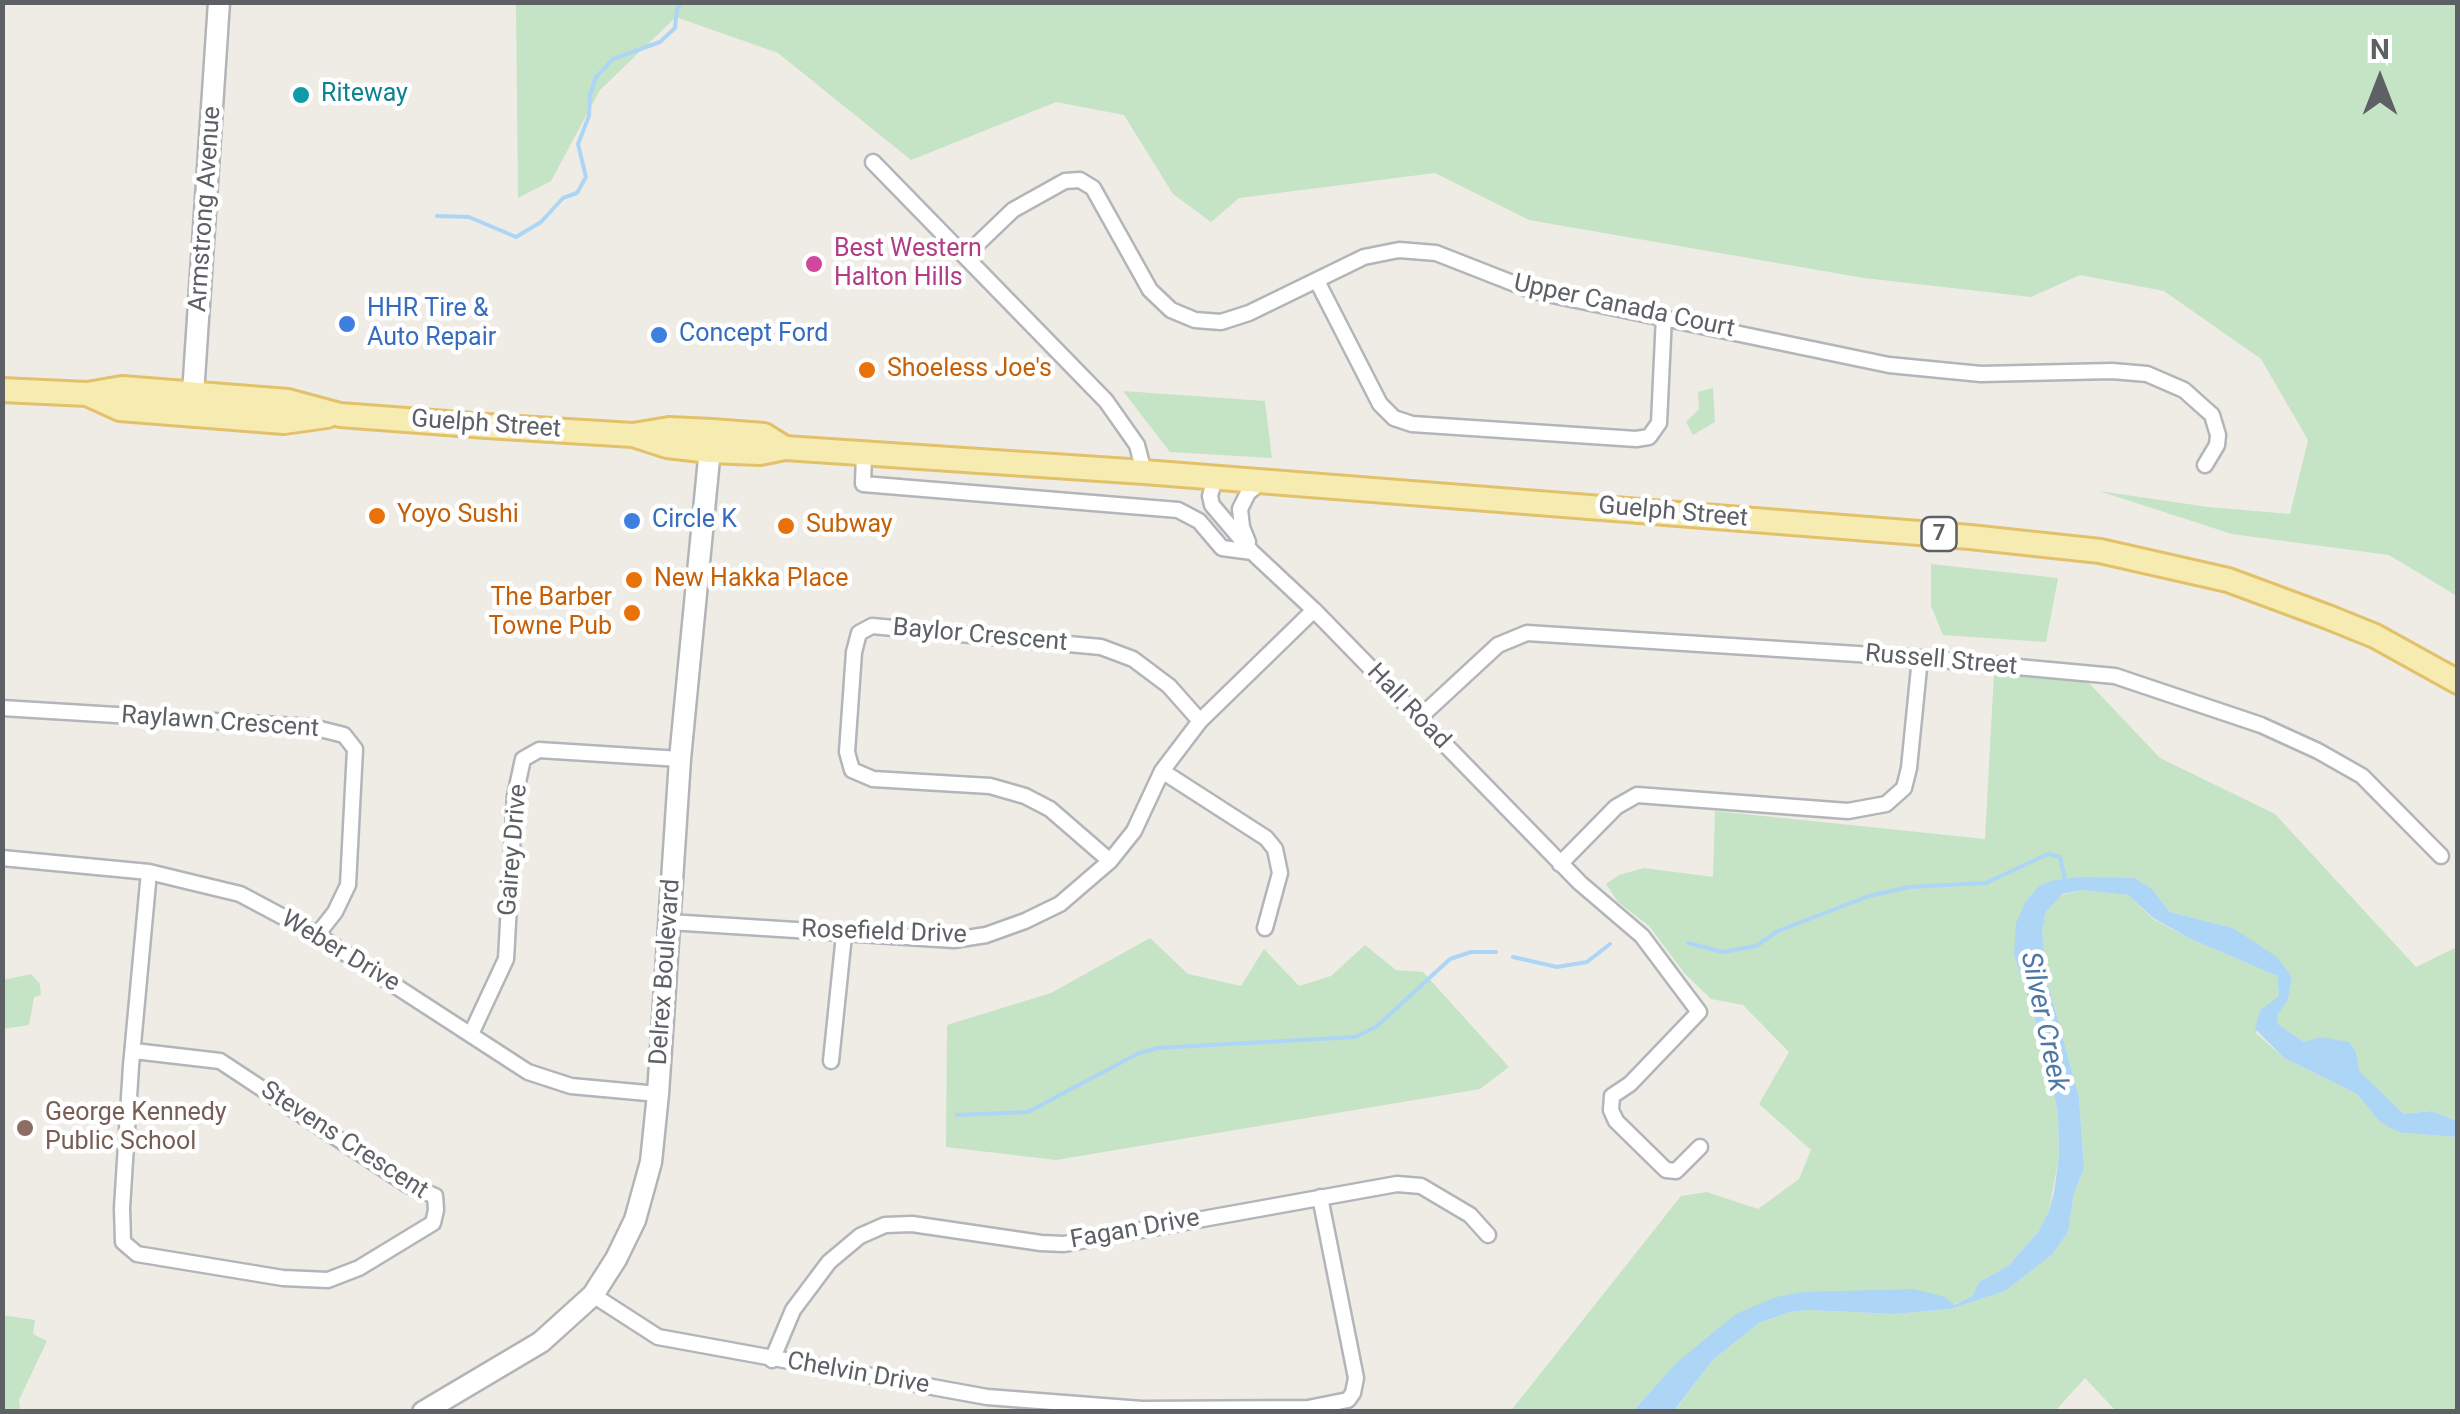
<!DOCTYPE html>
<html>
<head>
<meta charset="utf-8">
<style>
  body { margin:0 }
  #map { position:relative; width:2460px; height:1414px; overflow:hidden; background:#eeece5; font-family:Roboto,sans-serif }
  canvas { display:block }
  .frame { position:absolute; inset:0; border:5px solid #5d6064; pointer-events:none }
  .north { position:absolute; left:2330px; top:30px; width:100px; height:100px; -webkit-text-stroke:8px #fff; paint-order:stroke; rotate:0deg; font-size:28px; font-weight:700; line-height:40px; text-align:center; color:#5d6064 }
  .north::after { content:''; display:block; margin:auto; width:35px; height:45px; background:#5d6064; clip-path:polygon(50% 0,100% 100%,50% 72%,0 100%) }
</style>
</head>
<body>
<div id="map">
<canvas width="2460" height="1414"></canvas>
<div class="frame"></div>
<div class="north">N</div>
</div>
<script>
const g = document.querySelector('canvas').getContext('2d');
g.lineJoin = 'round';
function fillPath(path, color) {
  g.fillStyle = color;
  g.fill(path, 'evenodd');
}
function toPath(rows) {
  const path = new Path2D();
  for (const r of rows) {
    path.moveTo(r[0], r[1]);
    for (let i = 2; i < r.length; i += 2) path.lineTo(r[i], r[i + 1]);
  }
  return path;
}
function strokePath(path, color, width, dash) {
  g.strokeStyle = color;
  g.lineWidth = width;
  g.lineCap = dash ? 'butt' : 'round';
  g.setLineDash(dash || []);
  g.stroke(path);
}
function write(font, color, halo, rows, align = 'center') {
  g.font = font + ' Roboto,sans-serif';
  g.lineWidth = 9;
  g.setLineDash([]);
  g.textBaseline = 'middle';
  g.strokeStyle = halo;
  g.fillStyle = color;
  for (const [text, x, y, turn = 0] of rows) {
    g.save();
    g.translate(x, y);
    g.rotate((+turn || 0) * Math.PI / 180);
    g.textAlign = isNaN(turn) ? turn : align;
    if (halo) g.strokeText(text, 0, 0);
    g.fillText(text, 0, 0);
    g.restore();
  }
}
const green = toPath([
  [516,3,2457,3,2457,596,2389,555,2232,534,2099,491,2208,507,2290,514,2308,440,2261,359,2164,291,2080,275,2031,297,1864,278,1529,220,1435,173,1239,198,1211,222,1173,194,1124,115,1056,102,911,160,778,53,676,17,600,90,551,181,518,198],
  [1713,388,1715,422,1693,435,1686,422,1699,409,1698,392],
  [1123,391,1265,401,1272,458,1170,452],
  [1931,564,2058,578,2046,642,1943,635,1931,606],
  [1994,674,2088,682,2160,758,2275,814,2416,967,2457,947,2457,1121,2431,1111,2404,1114,2358,1071,2356,1052,2304,1042,2278,1024,2277,1016,2288,1000,2292,977,2233,928,2170,912,2152,889,2050,881,2039,886,2026,901,2014,955,2047,1056,2058,1115,2059,1156,2049,1211,2038,1232,2008,1266,1979,1282,1972,1296,1953,1305,1802,1292,1676,1363,1633,1411,1510,1412,1681,1196,1707,1192,1758,1209,1799,1179,1811,1150,1759,1104,1789,1052,1743,1005,1711,999,1685,974,1649,926,1618,902,1606,884,1619,875,1644,868,1713,877,1715,811,1985,839],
  [2081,890,2128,895,2153,919,2191,939,2277,976,2279,996,2260,1010,2256,1033,2284,1058,2357,1094,2379,1121,2403,1133,2457,1137,2457,1411,2116,1411,2085,1378,2055,1411,1674,1412,1713,1360,1759,1323,1790,1312,1809,1310,1894,1314,1951,1309,2005,1291,2052,1255,2068,1232,2074,1194,2084,1168,2079,1097,2047,980,2042,931,2046,912,2058,896],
  [1150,938,1188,974,1241,986,1264,949,1299,986,1331,976,1365,945,1396,970,1423,972,1509,1067,1480,1089,1056,1160,946,1147,947,1025,1051,993],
  [31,974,40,984,41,995,34,997,29,1025,3,1029,3,980],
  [2,1315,35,1320,33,1334,47,1341,19,1400,20,1411,3,1411]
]);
const water = toPath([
  [2079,877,2134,878,2152,889,2170,912,2233,928,2277,957,2292,977,2288,1000,2277,1016,2278,1024,2304,1042,2320,1037,2349,1042,2356,1052,2359,1071,2404,1114,2431,1111,2457,1121,2457,1137,2403,1133,2392,1129,2379,1121,2357,1094,2284,1058,2255,1029,2260,1010,2279,996,2277,976,2191,939,2153,918,2128,895,2081,890,2062,894,2046,912,2042,931,2047,980,2079,1097,2084,1168,2074,1194,2068,1232,2052,1255,2005,1291,1951,1309,1894,1314,1809,1310,1790,1312,1759,1323,1713,1360,1674,1411,1633,1411,1676,1363,1736,1314,1776,1297,1802,1292,1914,1289,1945,1297,1954,1305,1972,1296,1979,1282,2008,1266,2038,1232,2049,1211,2054,1192,2059,1156,2058,1115,2047,1056,2014,955,2016,923,2026,901,2039,886,2050,881]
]);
const stream = toPath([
  [742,2,759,2],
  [437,216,469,217,516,237,541,222,563,198,577,193,586,177,578,144,589,116,590,95,596,77,613,59,660,42,675,28,677,8,682,2],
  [1688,943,1723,952,1756,946,1778,931,1869,896,1909,887,1986,883,2048,854,2060,857,2065,880],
  [1513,957,1557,967,1587,962,1610,944],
  [957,1115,1028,1112,1139,1053,1158,1048,1355,1037,1376,1027,1450,959,1471,952,1496,952]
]);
const street = toPath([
  [873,162,1106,401,1137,445,1144,472],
  [966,255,1013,210,1065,181,1080,180,1093,188,1150,290,1171,310,1195,320,1221,322,1249,313,1364,257,1399,250,1436,253,1533,291,1889,365,1981,374,2112,371,2147,374,2184,390,2212,415,2218,435,2217,445,2205,465],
  [1317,281,1380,404,1394,418,1412,424,1636,439,1649,437,1659,423,1664,316],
  [864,453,863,484,1178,510,1199,521,1222,548,1252,552],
  [1215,478,1210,496,1212,505,1252,552,1314,610,1580,883,1642,936,1699,1012,1630,1084,1612,1096,1611,1110,1616,1121,1666,1170,1676,1171,1700,1147],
  [1248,542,1242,527,1240,509,1248,493,1262,481],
  [2,708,312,727,344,735,355,749,348,885,335,912,317,935],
  [1419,718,1498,645,1527,633,1920,658,2115,676,2261,725,2318,751,2362,776,2441,856],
  [1162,771,1266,838,1275,849,1280,873,1265,928],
  [2,858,149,872,240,894,317,935,528,1072,571,1086,658,1094],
  [1110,861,1050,809,1025,796,990,786,873,779,852,770,847,752,854,652,859,633,872,626,1101,647,1133,659,1169,686,1200,721],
  [1560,864,1616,807,1637,795,1848,811,1886,804,1904,788,1909,768,1920,658],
  [669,922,954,940,986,935,1025,921,1060,904,1110,861,1134,831,1162,771,1200,721,1314,610],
  [471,1034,506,959,515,796,523,759,539,750,680,759],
  [134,1051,220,1061,408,1185,435,1196,436,1210,433,1223,359,1268,328,1280,283,1278,137,1254,123,1242,122,1208,131,1066,149,872],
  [831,1061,844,935],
  [593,1295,658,1337,987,1397,1142,1409,1308,1408,1348,1400,1353,1393,1356,1378,1320,1197],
  [772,1360,793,1310,829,1262,860,1236,885,1225,912,1224,1041,1243,1064,1244,1397,1184,1421,1186,1470,1215,1488,1235]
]);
const secondary = toPath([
  [192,409,219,2],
  [423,1412,541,1342,593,1295,616,1259,635,1220,651,1162,658,1094,680,759,711,438]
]);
const primary = toPath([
  [2,390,87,394,122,388,288,401,340,415,486,426,633,435,669,429,712,431,764,435,785,448],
  [87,394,120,409,284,422,327,416],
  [633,435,667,446,710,451,760,453,785,448,1144,472,1970,537,2100,551,2228,580,2328,617,2375,636,2458,682]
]);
const markers = [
  [301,95,10,"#0f9aa8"],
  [814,264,10,"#d1479c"],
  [347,324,10,"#3f7fe0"],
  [659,335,10,"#3f7fe0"],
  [867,370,10,"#e8710a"],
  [377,516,10,"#e8710a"],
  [632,521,10,"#3f7fe0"],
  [786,526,10,"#e8710a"],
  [634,580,10,"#e8710a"],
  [632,613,10,"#e8710a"],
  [25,1128,10,"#8d6e63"]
];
const shields = [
  [1939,534,35]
];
const shieldNames = [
  ["7",1939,534]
];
const cultureNames = [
  ["Riteway",321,95]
];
const streetNames = [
  ["Armstrong Avenue",206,209,-86],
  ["Upper Canada Court",1624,307,12],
  ["Guelph Street",486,425,4],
  ["Guelph Street",1673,513,5],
  ["Baylor Crescent",980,636,5],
  ["Russell Street",1941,661,5],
  ["Hall Road",1408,707,46],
  ["Raylawn Crescent",220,723,4],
  ["Gairey Drive",514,850,-85],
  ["Rosefield Drive",884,933,2],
  ["Weber Drive",340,952,31],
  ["Delrex Boulevard",666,972,-86],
  ["Stevens Crescent",344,1141,33],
  ["Fagan Drive",1135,1230,-10],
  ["Chelvin Drive",858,1374,10]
];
const hotelNames = [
  ["Best Western",834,250],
  ["Halton Hills",834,279]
];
const shopNames = [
  ["HHR Tire &",367,310],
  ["Auto Repair",367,339],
  ["Concept Ford",679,335],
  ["Circle K",652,521]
];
const foodNames = [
  ["Shoeless Joe's",887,370],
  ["Yoyo Sushi",397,516],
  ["Subway",806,526],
  ["New Hakka Place",654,580],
  ["The Barber",612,599,"right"],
  ["Towne Pub",612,628,"right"]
];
const educationNames = [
  ["George Kennedy",45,1114],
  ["Public School",45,1143]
];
const waterNames = [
  ["Silver Creek",2043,1022,78]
];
fillPath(green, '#c5e3c5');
fillPath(water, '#add6f6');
strokePath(stream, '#add6f6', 4);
strokePath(street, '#b2b5b9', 19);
strokePath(secondary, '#b2b4b8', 25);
strokePath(primary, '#e2c16a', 28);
strokePath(street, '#fff', 14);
strokePath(secondary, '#fff', 20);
strokePath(primary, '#f6ecb2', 22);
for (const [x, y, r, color] of markers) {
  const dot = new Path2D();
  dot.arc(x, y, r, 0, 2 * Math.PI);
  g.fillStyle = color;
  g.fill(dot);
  strokePath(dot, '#fff', 4);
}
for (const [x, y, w] of shields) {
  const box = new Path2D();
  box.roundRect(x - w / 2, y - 17, w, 34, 8);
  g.fillStyle = '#fff';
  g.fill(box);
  strokePath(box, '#5d6064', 2.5);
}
write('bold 22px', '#5d6064', null, shieldNames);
write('25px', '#0d838f', '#fff', cultureNames, 'left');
write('25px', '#5d6064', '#fff', streetNames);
write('25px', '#b23c85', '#fff', hotelNames, 'left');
write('25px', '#366cbe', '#fff', shopNames, 'left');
write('25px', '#c56008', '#fff', foodNames, 'left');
write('25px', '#785e54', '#fff', educationNames, 'left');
write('italic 28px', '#4c77a6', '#fff', waterNames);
</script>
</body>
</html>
